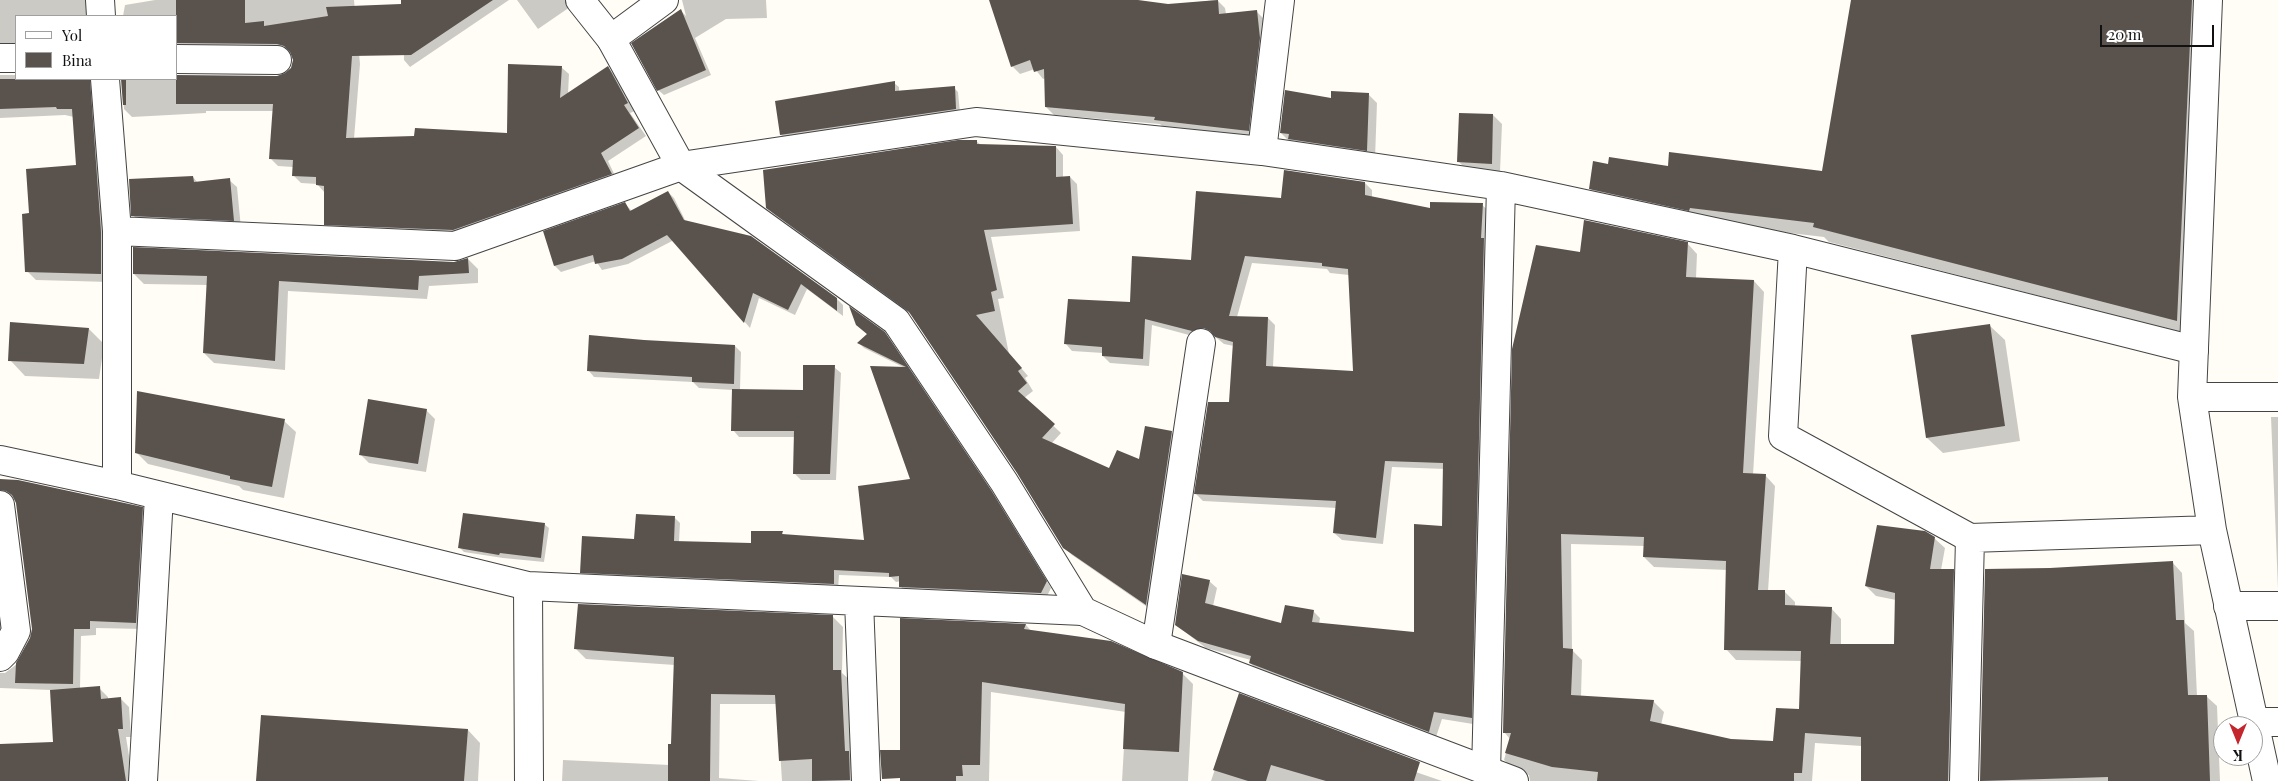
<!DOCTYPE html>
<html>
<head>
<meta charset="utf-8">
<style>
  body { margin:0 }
  #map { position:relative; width:2278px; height:781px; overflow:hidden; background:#fffdf5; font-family:"Playfair Display",serif }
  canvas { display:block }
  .legend { position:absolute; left:15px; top:15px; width:162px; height:65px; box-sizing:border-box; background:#fff; border:1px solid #a0a0a0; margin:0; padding:6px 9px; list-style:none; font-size:15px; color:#111 }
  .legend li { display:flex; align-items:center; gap:10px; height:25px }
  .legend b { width:25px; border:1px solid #a0a0a0 }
  .north { position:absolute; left:2213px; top:716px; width:50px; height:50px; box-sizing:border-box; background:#fff; border:1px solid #a0a0a0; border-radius:50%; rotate:180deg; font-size:14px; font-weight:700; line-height:20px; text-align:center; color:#111 }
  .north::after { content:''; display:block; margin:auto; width:18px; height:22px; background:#c4262e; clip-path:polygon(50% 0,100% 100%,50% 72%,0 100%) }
  .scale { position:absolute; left:2100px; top:25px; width:114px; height:22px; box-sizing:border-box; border:2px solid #111; border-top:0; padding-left:6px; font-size:15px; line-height:18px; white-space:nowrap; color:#111; -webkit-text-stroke:4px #fff; paint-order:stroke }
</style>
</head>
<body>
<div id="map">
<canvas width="2278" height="781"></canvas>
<ul class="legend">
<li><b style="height:6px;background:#fff"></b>Yol</li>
<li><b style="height:14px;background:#5a524d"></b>Bina</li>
</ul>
<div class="north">K</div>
<div class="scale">20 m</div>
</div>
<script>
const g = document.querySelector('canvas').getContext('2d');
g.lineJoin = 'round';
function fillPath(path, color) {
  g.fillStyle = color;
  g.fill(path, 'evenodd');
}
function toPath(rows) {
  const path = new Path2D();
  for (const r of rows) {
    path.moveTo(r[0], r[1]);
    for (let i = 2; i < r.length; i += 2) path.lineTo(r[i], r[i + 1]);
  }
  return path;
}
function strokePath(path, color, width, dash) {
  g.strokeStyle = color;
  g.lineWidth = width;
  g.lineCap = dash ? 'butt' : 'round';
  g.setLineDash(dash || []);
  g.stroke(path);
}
const shadow = toPath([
  [0,0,97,0,93,16,16,16,16,51,0,54],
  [155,0,354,0,360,64,354,139,508,135,561,67,569,74,568,94,608,68,615,75,635,111,630,113,646,136,608,161,618,182,461,237,333,232,325,224,325,193,317,184,301,183,293,175,293,167,278,166,270,158,274,111,206,111,206,113,132,117,124,109,122,79,277,77,286,74,292,68,294,61,292,53,286,51,176,53,176,16,123,16,125,5],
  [403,0,509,0,410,67,404,60],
  [517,0,566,0,570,7,538,29],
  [682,0,766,0,767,18,726,19,695,38,711,75,664,95,658,90,681,11,686,16],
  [990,0,1128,0,1168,5,1217,0,1225,8,1226,14,1256,11,1264,19,1256,138,1164,128,1160,124,1054,115,1046,107,1046,78,1043,79,1035,69,1020,74,1012,66],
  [1852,0,2211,0,2192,335,1829,242,1824,237,1704,223,1605,204,1590,188,1609,165,1823,173],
  [0,75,16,75,16,79,102,79,110,282,36,280,27,271,30,214,77,166,74,117,65,115,0,118],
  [894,83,899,87,899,92,954,88,958,92,960,113,785,139,781,135,776,102],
  [1368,94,1377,103,1375,159,1290,142,1281,133,1332,99],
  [1493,115,1502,124,1500,172,1468,171,1459,162],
  [976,141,981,145,1056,147,1063,155,1063,178,1070,177,1077,184,1080,231,991,237,1004,298,998,299,1009,354,1028,376,1025,378,1033,391,1024,398,1061,433,1051,444,1110,470,1140,461,1171,432,1179,440,1153,611,1072,555,1064,547,1018,473,913,316,775,215,767,207],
  [193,177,198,183,229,180,237,187,241,228,140,223,133,215],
  [1365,183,1372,190,1372,198,1431,209,1482,205,1490,212,1479,725,1442,719,1436,737,1257,670,1250,663,1251,660,1206,648,1176,625,1209,581,1217,588,1213,606,1282,625,1313,611,1320,618,1319,624,1415,633,1443,528,1445,469,1392,467,1383,544,1342,540,1334,533,1337,508,1203,501,1196,494,1231,404,1234,346,1224,344,1212,334,1200,338,1152,325,1149,366,1110,363,1103,356,1103,353,1072,351,1065,343,1131,303,1282,199],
  [1252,263,1327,269,1330,273,1349,275,1354,373,1273,367,1275,325,1268,318,1237,317],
  [668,192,674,198,686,222,837,299,843,305,843,316,807,289,795,315,759,298,750,328,674,240,628,264,602,270,596,261,561,272,555,266,545,232,625,204,632,211],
  [1687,243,1697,254,1696,278,1754,281,1764,292,1753,475,1765,475,1775,486,1768,591,1784,591,1795,602,1795,607,1831,608,1841,619,1841,645,1895,645,1896,600,1876,596,1866,586,1934,538,1945,548,1941,570,1953,570,1963,580,1958,781,1862,781,1862,746,1815,743,1812,781,1530,781,1529,775,1515,770,1504,760,1510,739,1504,732,1581,253],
  [1571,544,1645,546,1644,557,1654,567,1727,570,1726,649,1736,660,1802,661,1800,711,1775,742,1730,741,1661,725,1664,712,1653,701,1581,697,1582,660,1572,650],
  [468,259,478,269,478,283,429,286,427,299,288,291,285,370,214,363,204,353,208,285,144,284,134,274,454,263],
  [857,325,884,333,890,339,996,497,1051,588,1046,598,906,592,901,587,901,581,896,582,891,577,839,575,838,589,586,578,581,572,675,518,680,523,679,542,752,544,782,533,784,535,866,542,912,480,905,368,864,348,859,343,868,335],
  [1989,325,2005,340,2020,441,1943,453,1927,438],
  [89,329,104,344,99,379,25,376,10,360],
  [735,346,741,352,740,390,804,391,834,367,841,373,836,480,801,480,794,473,796,437,739,437,733,430,733,390,699,388,693,382,594,377,588,370],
  [426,410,435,419,426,472,369,463,360,454],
  [2271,417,2278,417,2278,589],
  [284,421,296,432,284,498,243,490,239,486,148,464,136,452],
  [0,480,142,509,149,515,143,629,96,628,96,635,81,636,80,689,99,688,108,697,108,699,120,698,129,707,131,737,126,737,133,781,0,781,0,745,54,743,51,690,0,688,0,673,5,673,17,664,31,639,33,629,17,503,14,497,6,496,0,498],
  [544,524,549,528,544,562,503,558,464,552,459,547],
  [2172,562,2182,573,2185,623,2194,631,2197,696,2206,696,2217,706,2220,781,1981,781,1986,570,2050,569],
  [0,587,6,635,0,646],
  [833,617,843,627,842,673,851,681,855,781,782,781,777,704,720,704,719,778,759,781,562,781,563,760,670,765,672,746,675,665,586,659,576,649],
  [901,620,1026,625,1032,632,1182,673,1193,684,1188,781,1122,781,1126,712,991,692,989,781,902,781],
  [1240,695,1308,735,1442,781,1211,781],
  [468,730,480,743,478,781,257,781]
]);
const building = toPath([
  [176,0,245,0,245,23,264,21,264,26,328,16,326,7,401,4,401,0,493,0,411,55,352,56,346,138,414,136,415,128,507,133,508,64,562,66,560,98,608,66,628,103,624,105,639,128,601,153,612,174,453,230,324,225,324,186,316,185,316,177,292,176,293,160,269,159,273,104,176,104,176,75,277,76,285,73,291,68,293,60,290,52,284,46,277,44,176,43],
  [989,0,1138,0,1168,4,1218,0,1219,14,1257,10,1260,38,1249,131,1154,120,1155,117,1045,107,1044,69,1034,72,1030,60,1011,67],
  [1851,0,2192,0,2177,321,1813,227,1814,223,1690,208,1689,211,1589,189,1593,161,1608,164,1609,157,1668,166,1669,152,1822,171],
  [681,9,706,70,657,91,631,43],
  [0,79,90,79,101,232,101,274,25,272,22,214,29,213,26,169,76,165,72,109,57,109,56,107,0,109],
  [121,79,126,79,126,105,123,105],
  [895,81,895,91,955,86,956,109,780,135,775,101],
  [1285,90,1331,98,1331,91,1369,93,1367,151,1288,139,1289,134,1280,133],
  [1459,113,1493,114,1492,164,1457,162],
  [958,140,977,140,977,144,1056,146,1056,177,1070,176,1073,224,984,230,997,290,991,292,995,311,976,315,1022,368,1018,371,1027,383,1018,391,1055,424,1042,438,1109,468,1117,450,1139,459,1145,426,1172,431,1146,605,1063,548,1017,473,909,312,766,208,763,170],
  [1284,170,1365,182,1365,195,1430,208,1430,202,1483,203,1481,238,1484,238,1472,718,1434,712,1429,732,1249,663,1251,656,1198,641,1175,625,1182,574,1210,580,1205,603,1281,623,1285,605,1314,610,1312,622,1414,632,1414,524,1442,526,1443,463,1385,461,1376,538,1333,533,1336,501,1194,494,1208,402,1229,402,1233,342,1215,337,1210,331,1204,328,1192,331,1145,319,1143,359,1102,356,1102,347,1064,344,1068,299,1130,302,1132,256,1191,260,1196,191,1281,198],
  [1245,256,1322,263,1322,266,1348,269,1353,371,1266,366,1268,317,1229,316],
  [193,176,194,182,230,178,234,221,131,216,129,179],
  [668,191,684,220,751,236,837,298,837,311,801,284,788,310,753,293,744,323,667,235,622,259,595,264,593,255,554,266,543,231,625,202,630,211],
  [1584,220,1688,242,1686,277,1754,280,1743,473,1766,474,1758,590,1785,590,1785,605,1832,607,1830,644,1894,644,1895,593,1865,586,1877,525,1925,531,1935,537,1930,569,1954,569,1948,781,1861,781,1861,737,1805,733,1802,773,1794,773,1794,781,1597,781,1598,772,1552,767,1505,753,1511,733,1503,733,1512,349,1536,245,1580,252],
  [1561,534,1644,537,1643,557,1726,561,1724,650,1801,651,1799,709,1776,708,1773,741,1731,739,1650,721,1654,700,1571,695,1573,649,1563,648],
  [133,247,454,262,468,258,469,273,419,276,418,290,279,281,275,361,203,353,207,276,133,274],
  [849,306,885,332,991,490,1047,581,1041,593,899,587,899,576,889,577,889,573,834,570,834,584,580,573,582,536,634,539,636,514,675,516,674,541,751,543,751,531,783,531,782,534,864,540,858,486,910,479,870,366,906,367,857,343,867,334,856,325],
  [10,322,89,328,84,364,8,361],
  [1990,324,2005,426,1926,438,1911,335],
  [589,335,644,340,735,345,734,384,692,382,692,377,587,371],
  [803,365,835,365,830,474,793,474,794,431,731,431,732,389,803,390],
  [137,391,285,419,272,487,230,479,230,476,135,453],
  [368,399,427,409,418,464,359,455],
  [0,479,18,480,143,507,136,623,90,621,90,629,74,629,73,684,15,683,16,663,30,638,32,629,16,503,12,495,6,491,0,490],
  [463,513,545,523,541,558,500,553,499,555,458,548],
  [2173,561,2176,620,2184,620,2188,695,2207,695,2210,781,2108,781,2108,777,1980,781,1985,569,2050,568],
  [578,604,833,615,833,670,841,670,845,751,849,751,850,780,812,781,812,759,779,761,775,695,711,694,710,781,668,781,668,744,671,744,674,657,574,649],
  [900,618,1026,624,1024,629,1111,641,1183,672,1179,752,1123,749,1125,704,982,682,980,765,962,765,963,776,956,776,956,781,900,781,900,778,882,779,880,750,900,750],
  [100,686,101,699,121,697,123,729,118,729,126,781,0,781,0,744,53,742,50,690],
  [1239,693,1420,762,1414,781,1326,781,1271,765,1266,781,1248,781,1213,770],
  [261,715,468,729,464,781,256,781]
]);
const pedestrian = toPath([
  [2228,606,2278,606]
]);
const minor = toPath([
  [100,0,101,16],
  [611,39,664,0],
  [0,58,16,58],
  [176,59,277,60],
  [105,79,117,231,117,485],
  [1262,151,1280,0],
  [117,231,455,246,681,166,976,122,1262,151,1501,186,1793,249,2194,350],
  [1793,249,1783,436,1970,538],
  [0,460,117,485,528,586,1083,611],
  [0,505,16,631,5,652,0,657],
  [528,586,529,781],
  [859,601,866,781],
  [1156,645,1201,343],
  [2252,722,2278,722],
  [1486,772,1501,186],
  [143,781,159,496]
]);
const tertiary = toPath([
  [580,0,611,39,681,166,896,321,1004,482,1083,611,1156,645,1514,781],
  [2208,0,2192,397,2212,530,2267,781],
  [2192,397,2278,397],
  [1964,781,1970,538,2212,530]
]);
fillPath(shadow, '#0003');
fillPath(building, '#5a524d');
strokePath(pedestrian, '#444', 30);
strokePath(minor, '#444', 30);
strokePath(tertiary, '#444', 30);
strokePath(pedestrian, '#fff', 28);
strokePath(minor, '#fff', 28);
strokePath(tertiary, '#fff', 28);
</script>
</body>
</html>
